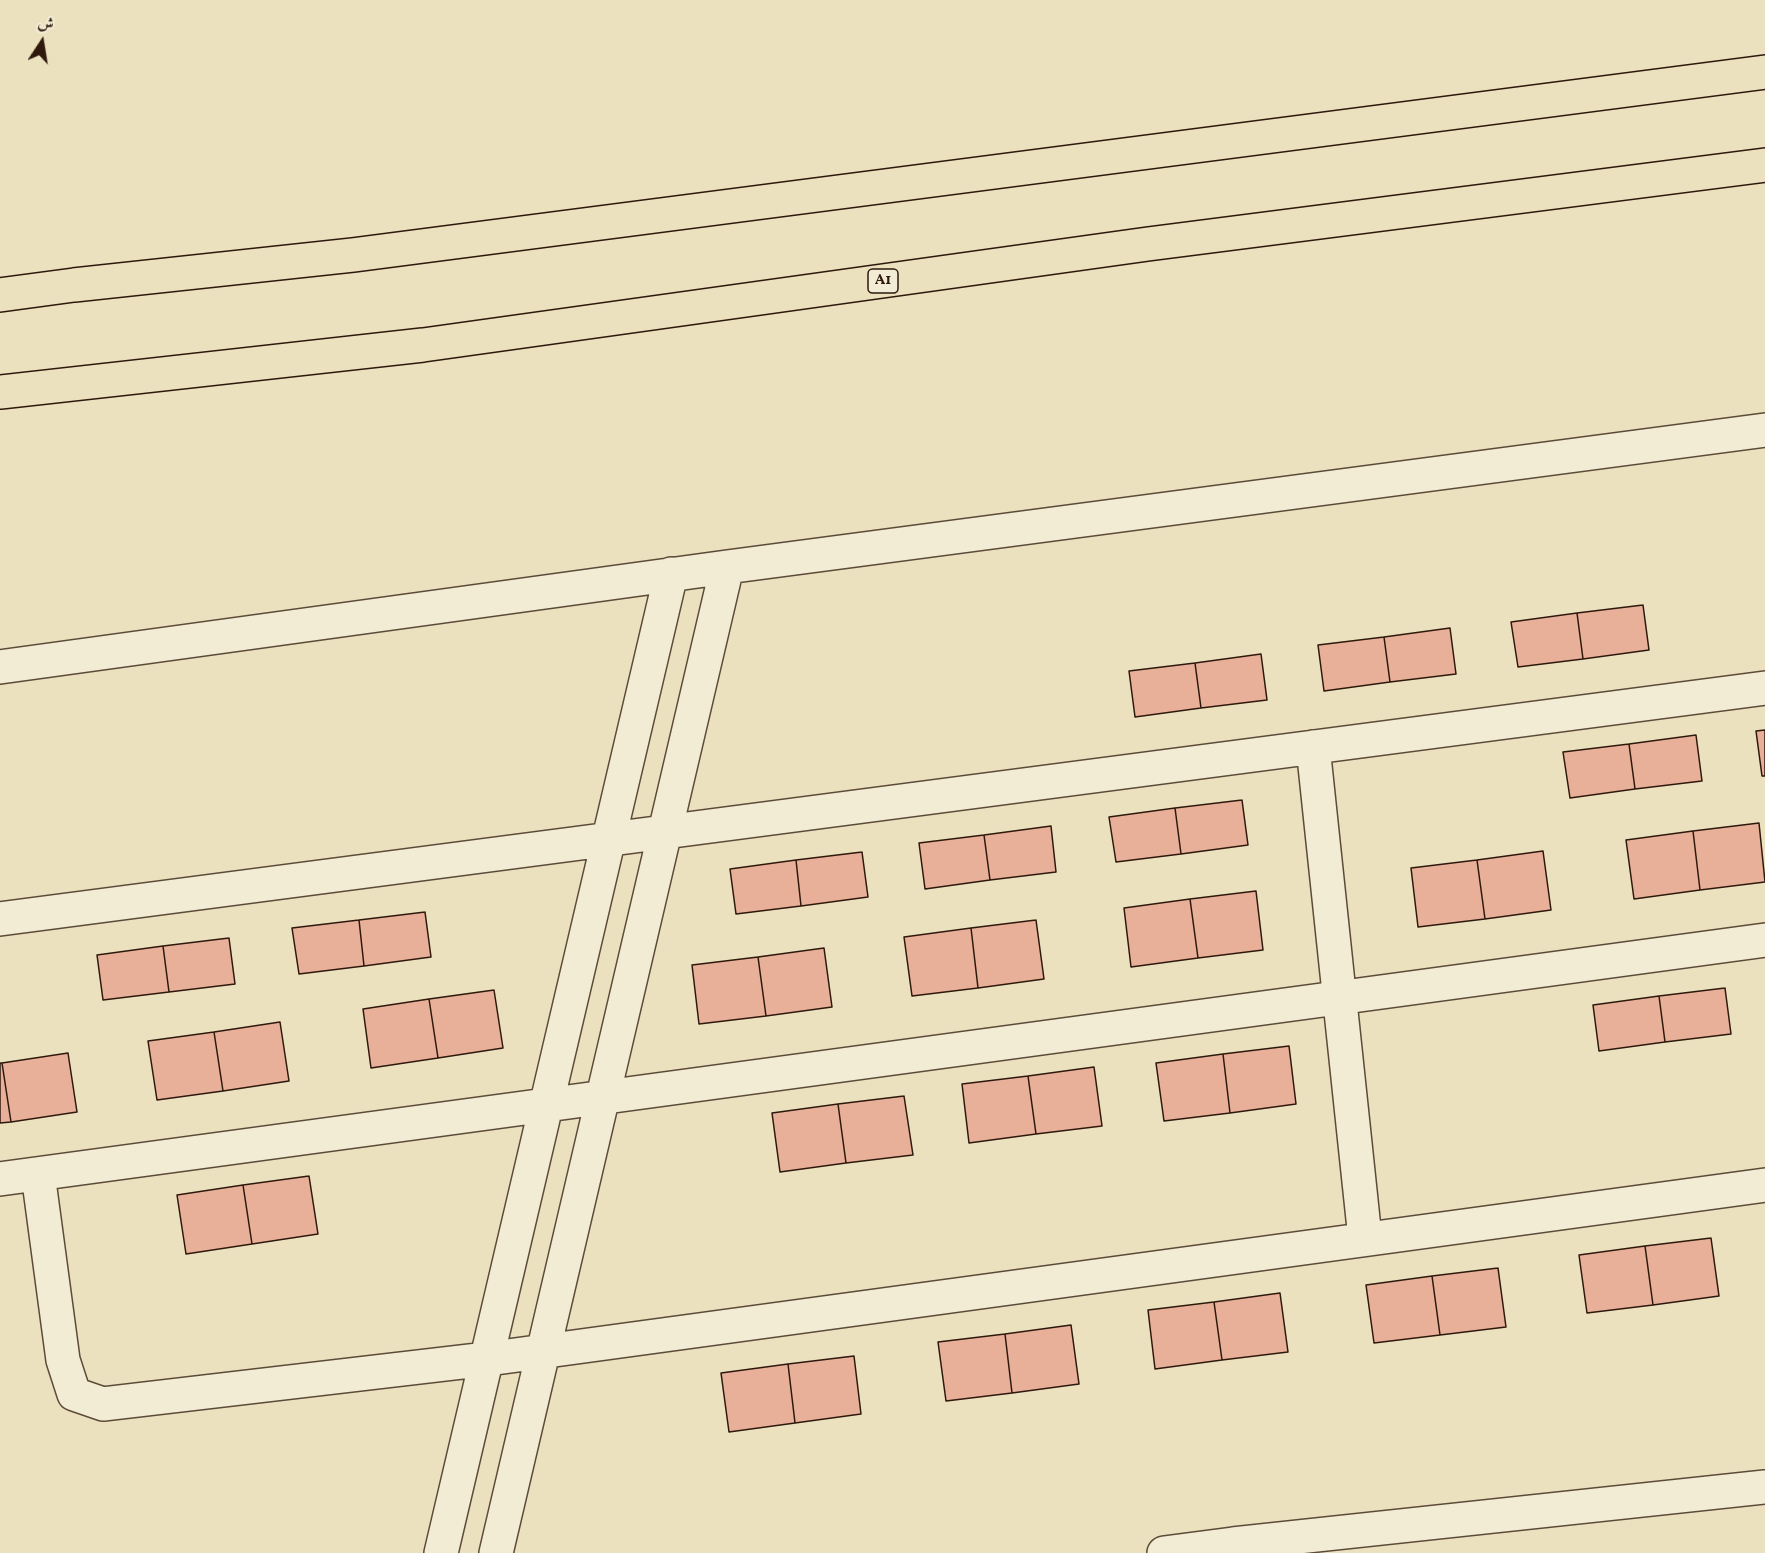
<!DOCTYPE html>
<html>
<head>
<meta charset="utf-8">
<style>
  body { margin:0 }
  #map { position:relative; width:1765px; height:1553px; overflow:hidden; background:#ebe1bf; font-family:Vollkorn,Amiri,serif }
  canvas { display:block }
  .north { position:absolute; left:12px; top:12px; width:60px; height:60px; -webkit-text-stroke:4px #f2ecd5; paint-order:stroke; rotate:12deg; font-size:16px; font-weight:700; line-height:24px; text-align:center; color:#2e190c }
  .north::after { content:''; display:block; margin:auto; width:21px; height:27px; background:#2e190c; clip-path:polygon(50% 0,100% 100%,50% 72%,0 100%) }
</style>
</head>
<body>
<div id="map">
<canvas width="1765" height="1553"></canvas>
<div class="north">ش</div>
</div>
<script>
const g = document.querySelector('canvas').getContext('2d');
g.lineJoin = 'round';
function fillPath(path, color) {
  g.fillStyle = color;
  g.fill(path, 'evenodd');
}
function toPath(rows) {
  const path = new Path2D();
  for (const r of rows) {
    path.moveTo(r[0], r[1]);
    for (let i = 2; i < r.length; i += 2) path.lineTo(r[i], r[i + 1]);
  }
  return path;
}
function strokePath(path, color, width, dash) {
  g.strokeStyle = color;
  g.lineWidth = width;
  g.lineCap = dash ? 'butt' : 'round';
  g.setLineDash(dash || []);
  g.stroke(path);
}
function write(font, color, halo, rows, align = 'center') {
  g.font = font + ' Vollkorn,serif';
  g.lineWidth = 6;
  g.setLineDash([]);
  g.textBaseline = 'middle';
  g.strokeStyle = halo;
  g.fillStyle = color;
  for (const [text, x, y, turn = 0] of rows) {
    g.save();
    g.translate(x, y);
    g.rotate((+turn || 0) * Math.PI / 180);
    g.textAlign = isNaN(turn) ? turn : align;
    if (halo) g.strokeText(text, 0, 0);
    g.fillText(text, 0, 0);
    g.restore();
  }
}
const building = toPath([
  [1643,605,1649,650,1583,659,1577,613,1643,605],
  [1577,613,1583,659,1518,667,1511,622,1577,613],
  [1450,628,1456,674,1390,682,1384,637,1450,628],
  [1384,637,1390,682,1324,691,1318,645,1384,637],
  [1261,654,1267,700,1201,708,1195,663,1261,654],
  [1195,663,1201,708,1135,717,1129,671,1195,663],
  [1765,730,1765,776,1762,776,1756,731,1765,730],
  [1696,735,1702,781,1635,789,1629,744,1696,735],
  [1629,744,1635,789,1570,798,1563,752,1629,744],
  [1242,800,1248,845,1181,854,1175,808,1242,800],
  [1175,808,1181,854,1116,862,1109,817,1175,808],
  [1759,823,1765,882,1700,890,1693,831,1759,823],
  [1051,826,1056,872,990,880,984,835,1051,826],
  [1693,831,1700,890,1634,899,1626,840,1693,831],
  [984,835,990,880,925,889,919,843,984,835],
  [1543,851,1551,910,1485,919,1477,860,1543,851],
  [862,852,868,897,801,906,796,860,862,852],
  [796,860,801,906,736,914,730,869,796,860],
  [1477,860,1485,919,1418,927,1411,868,1477,860],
  [1256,891,1263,950,1198,958,1190,899,1256,891],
  [1190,899,1198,958,1131,967,1124,908,1190,899],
  [425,912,431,957,364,966,359,920,425,912],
  [359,920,364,966,299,974,292,928,359,920],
  [1036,920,1044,979,978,988,971,928,1036,920],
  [971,928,978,988,912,996,904,937,971,928],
  [229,938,235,984,169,992,163,946,229,938],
  [163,946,169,992,103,1000,97,955,163,946],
  [824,948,832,1007,766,1016,758,957,824,948],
  [758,957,766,1016,699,1024,692,965,758,957],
  [1725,988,1731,1034,1665,1042,1659,996,1725,988],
  [494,990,503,1048,438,1058,429,999,494,990],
  [1659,996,1665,1042,1599,1051,1593,1005,1659,996],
  [429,999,438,1058,371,1068,363,1009,429,999],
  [280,1022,289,1081,223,1091,214,1032,280,1022],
  [214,1032,223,1091,157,1100,148,1041,214,1032],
  [1289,1046,1296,1104,1230,1113,1223,1054,1289,1046],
  [68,1053,77,1112,11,1122,2,1063,68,1053],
  [1223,1054,1230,1113,1164,1121,1156,1063,1223,1054],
  [0,1063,2,1063,11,1122,0,1123,0,1063],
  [1094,1067,1102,1126,1036,1134,1028,1076,1094,1067],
  [1028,1076,1036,1134,969,1143,962,1084,1028,1076],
  [904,1096,913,1155,846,1163,838,1104,904,1096],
  [838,1104,846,1163,780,1172,772,1113,838,1104],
  [309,1176,318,1234,252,1244,243,1185,309,1176],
  [243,1185,252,1244,186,1254,177,1195,243,1185],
  [1711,1238,1719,1296,1653,1305,1645,1246,1711,1238],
  [1645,1246,1653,1305,1587,1313,1579,1255,1645,1246],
  [1498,1268,1506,1327,1440,1335,1432,1276,1498,1268],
  [1432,1276,1440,1335,1374,1343,1366,1285,1432,1276],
  [1280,1293,1288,1352,1222,1360,1214,1302,1280,1293],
  [1214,1302,1222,1360,1155,1369,1148,1310,1214,1302],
  [1071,1325,1079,1384,1012,1393,1005,1334,1071,1325],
  [1005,1334,1012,1393,946,1401,938,1342,1005,1334],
  [854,1356,861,1414,795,1423,788,1364,854,1356],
  [788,1364,795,1423,729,1432,721,1373,788,1364]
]);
const minor = toPath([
  [0,667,727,567,1765,430],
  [1313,747,1365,1238],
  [0,919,1765,688],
  [38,1174,63,1360,74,1394,103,1404,487,1359,1765,1185],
  [0,1179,1765,940],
  [441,1553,671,574],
  [496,1553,727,567],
  [1164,1553,1233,1544,1765,1487]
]);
const highway = toPath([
  [0,295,74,285,353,255,1765,72],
  [0,392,423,345,1148,244,1765,165]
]);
const shields = [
  [883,281,30]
];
const shieldNames = [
  ["A1",883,281]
];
fillPath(building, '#e8af99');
strokePath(building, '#2e190c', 1.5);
strokePath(minor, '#5d4b39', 36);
strokePath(highway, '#2e190c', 36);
strokePath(minor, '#f2ecd5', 33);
strokePath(highway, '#ebe1bf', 33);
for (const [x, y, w] of shields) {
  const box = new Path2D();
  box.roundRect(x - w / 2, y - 12, w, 24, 4.5);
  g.fillStyle = '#f2ecd5';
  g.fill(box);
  strokePath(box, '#2e190c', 1.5);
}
write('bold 15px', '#2e190c', null, shieldNames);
</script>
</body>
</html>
